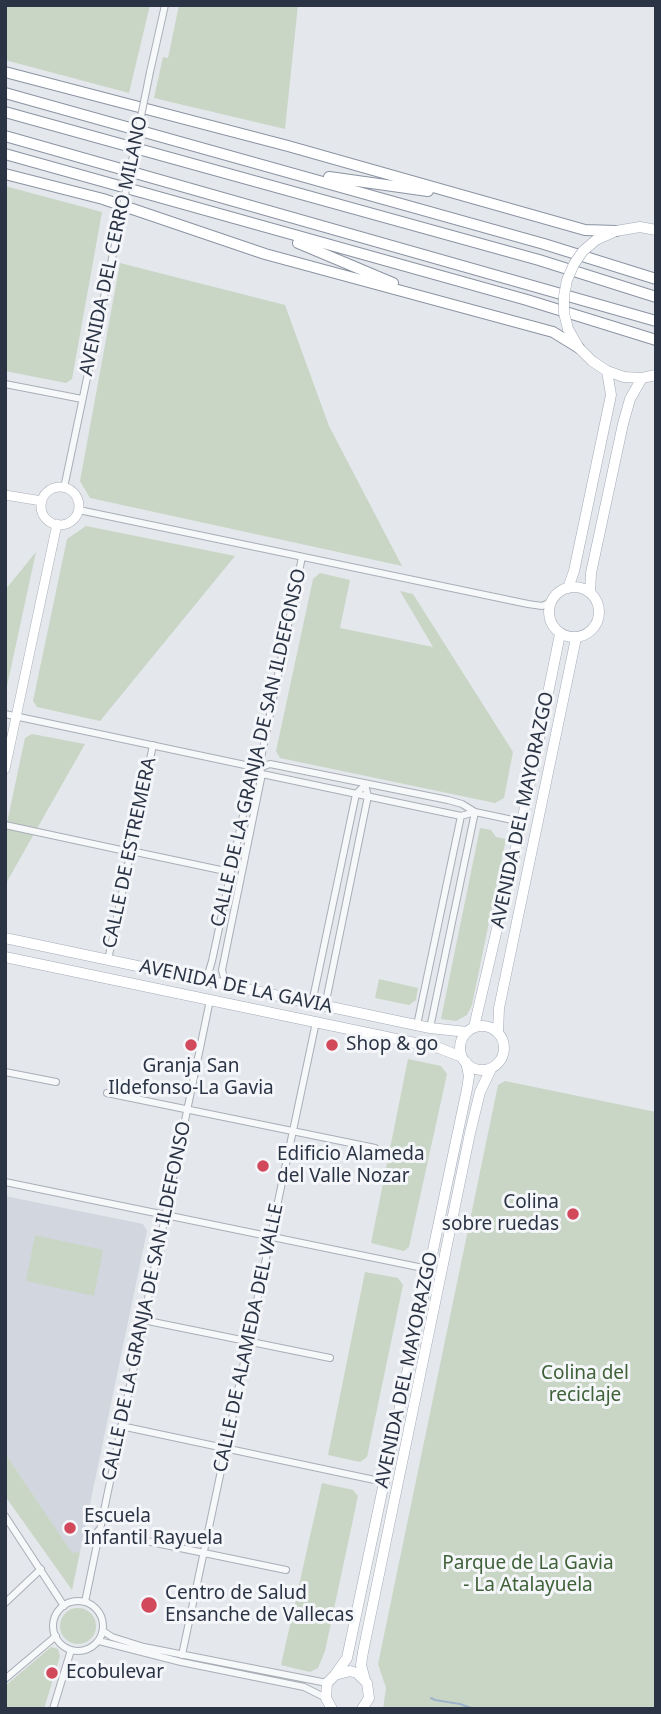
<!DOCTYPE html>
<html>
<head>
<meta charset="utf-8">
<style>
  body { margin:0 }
  #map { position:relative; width:661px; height:1714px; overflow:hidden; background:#e4e7ec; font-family:"Noto Sans",sans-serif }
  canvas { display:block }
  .frame { position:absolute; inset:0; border:7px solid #2b3445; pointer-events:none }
</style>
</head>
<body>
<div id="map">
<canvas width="661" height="1714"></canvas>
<div class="frame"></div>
</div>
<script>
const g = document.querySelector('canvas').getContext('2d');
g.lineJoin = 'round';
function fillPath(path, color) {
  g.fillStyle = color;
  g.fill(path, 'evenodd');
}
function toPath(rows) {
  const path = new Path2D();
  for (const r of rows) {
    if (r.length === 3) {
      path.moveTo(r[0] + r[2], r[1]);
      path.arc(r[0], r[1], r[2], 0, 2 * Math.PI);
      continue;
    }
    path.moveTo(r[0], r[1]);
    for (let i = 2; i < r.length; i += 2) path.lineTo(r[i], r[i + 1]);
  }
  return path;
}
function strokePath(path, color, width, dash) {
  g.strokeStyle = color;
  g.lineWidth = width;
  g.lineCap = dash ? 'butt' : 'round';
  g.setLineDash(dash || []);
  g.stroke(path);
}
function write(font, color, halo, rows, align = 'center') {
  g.font = font + ' "Noto Sans",sans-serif';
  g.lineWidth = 6;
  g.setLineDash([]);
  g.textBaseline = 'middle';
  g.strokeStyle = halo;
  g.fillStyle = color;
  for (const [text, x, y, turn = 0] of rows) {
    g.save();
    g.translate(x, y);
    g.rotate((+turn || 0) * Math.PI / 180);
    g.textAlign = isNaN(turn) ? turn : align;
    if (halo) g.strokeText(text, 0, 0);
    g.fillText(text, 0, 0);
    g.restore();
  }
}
const built = toPath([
  [5,1196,143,1224,147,1231,80,1552,72,1554,5,1453]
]);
const green = toPath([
  [5,5,150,5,129,93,5,60],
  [179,5,298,5,285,129,154,98,163,57,168,58],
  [5,186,102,212,72,379,66,383,5,371],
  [120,263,285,305,329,426,402,566,90,498,80,481],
  [86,526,235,556,100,721,37,707,33,701,67,539],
  [36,552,5,695,5,590],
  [320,573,350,580,340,628,433,647,400,591,413,594,513,752,504,798,495,803,280,758,276,751,313,579],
  [32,734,85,744,5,885,5,832,25,738],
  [480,828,491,830,496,837,506,839,472,1005,467,1015,456,1021,441,1019],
  [379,979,418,988,416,1000,409,1005,375,998],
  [408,1059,441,1066,447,1074,409,1247,404,1251,371,1243],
  [505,1081,656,1112,656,1709,383,1709,386,1688,378,1664,498,1085],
  [35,1235,103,1250,94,1296,26,1281],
  [365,1272,398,1278,403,1285,367,1457,360,1462,328,1455],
  [5,1453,72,1553,80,1552,72,1590,5,1496],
  [322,1483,353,1490,358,1496,325,1651,318,1668,310,1672,281,1665],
  [78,1626,18],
  [51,1647,58,1649,60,1656,44,1709,5,1709,5,1686]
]);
const stream = toPath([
  [431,1698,435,1700,460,1704,474,1709]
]);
const minor = toPath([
  [150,72,165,5],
  [5,384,82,399],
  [64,488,115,244],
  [79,510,528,604,542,606,551,602],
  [5,714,259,768,270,764,448,800,462,804,475,812,522,822],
  [259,768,262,774,461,816,475,812],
  [5,825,121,850],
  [131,851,230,872],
  [108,960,153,745],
  [206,981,212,961,252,773,259,768,302,557],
  [226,985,222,970,262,774],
  [312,1003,356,794,365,785],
  [325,1006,368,796,365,785],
  [417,1025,461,816],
  [430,1028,475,812],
  [5,1072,56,1082],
  [107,1093,375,1148],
  [5,1182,428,1269],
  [143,1320,330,1358],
  [121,1426,384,1482],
  [5,1516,64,1606],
  [98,1531,286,1570],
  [78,1626,25],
  [85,1602,210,1000],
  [5,1603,41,1569],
  [103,1631,112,1637,144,1647,327,1683],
  [99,1641,181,1662,304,1687,326,1698],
  [182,1655,316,1022],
  [5,1679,56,1636],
  [53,1709,71,1650]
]);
const secondary = toPath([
  [60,506,19],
  [5,495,42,501],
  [5,769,57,524]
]);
const primary = toPath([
  [596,240,616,231,640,227,656,230],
  [568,329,579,348,592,361,607,371,624,377,642,378,656,375],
  [574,612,25],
  [568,588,574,571,611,395,607,371],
  [590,593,591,573,623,424,630,399,642,378],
  [5,938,430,1028,467,1032],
  [5,957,439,1048,462,1057],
  [482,1048,22],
  [474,1027,522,822,560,634],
  [498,1032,499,1008,576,638],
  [335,1675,347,1658,467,1089,469,1076,466,1062],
  [365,1680,361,1665,363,1652,470,1133,480,1092,491,1069],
  [332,1709,326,1698,327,1683,335,1675,350,1671,357,1673,367,1683,369,1698,362,1709]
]);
const motorway = toPath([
  [5,72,288,146,585,230,616,231],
  [5,93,544,244,656,279],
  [5,112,539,260,656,297],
  [5,136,656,321],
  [5,154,527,300,656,340],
  [5,174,103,199,265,254,553,332,579,348],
  [329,177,428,191],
  [298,243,393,283]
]);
const minorBridge = toPath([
  [115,244,150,72]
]);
const primaryBridge = toPath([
  [568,329,564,313,564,296,567,280,574,264,583,251,596,240]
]);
const markers = [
  [191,1045,7,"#d1495b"],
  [332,1045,7,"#d1495b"],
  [263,1166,7,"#d1495b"],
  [573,1214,7,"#d1495b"],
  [70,1528,7,"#d1495b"],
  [149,1605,9,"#d1495b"],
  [52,1673,7,"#d1495b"]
];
const streetNames = [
  ["AVENIDA DEL CERRO MILANO",114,246,-78],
  ["CALLE DE LA GRANJA DE SAN ILDEFONSO",259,748,-77],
  ["AVENIDA DEL MAYORAZGO",523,810,-78],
  ["CALLE DE ESTREMERA",130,853,-78],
  ["AVENIDA DE LA GAVIA",236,987,12],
  ["CALLE DE LA GRANJA DE SAN ILDEFONSO",147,1301,-78],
  ["CALLE DE ALAMEDA DEL VALLE",249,1338,-78],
  ["AVENIDA DEL MAYORAZGO",407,1370,-78]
];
const poiNames = [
  ["Shop & go",346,1045],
  ["Granja San",191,1067,"center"],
  ["Ildefonso-La Gavia",191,1089,"center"],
  ["Edificio Alameda",277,1155],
  ["del Valle Nozar",277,1177],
  ["Colina",559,1203,"right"],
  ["sobre ruedas",559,1225,"right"],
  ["Escuela",84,1517],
  ["Infantil Rayuela",84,1539],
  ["Centro de Salud",165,1594],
  ["Ensanche de Vallecas",165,1616],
  ["Ecobulevar",66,1673]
];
const parkNames = [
  ["Colina del",585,1374],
  ["reciclaje",585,1396],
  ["Parque de La Gavia",528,1564],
  ["- La Atalayuela",528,1586]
];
fillPath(built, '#d2d6de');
fillPath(green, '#c9d6c5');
strokePath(stream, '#9fb4cc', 2);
strokePath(minor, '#a9aeb7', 8);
strokePath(secondary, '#a9aeb7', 10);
strokePath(primary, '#a3abb8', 11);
strokePath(motorway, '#8b94a3', 12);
strokePath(minor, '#f7f8fa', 6);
strokePath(secondary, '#fff', 9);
strokePath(primary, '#fff', 10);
strokePath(motorway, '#fff', 10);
strokePath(minorBridge, '#a9aeb7', 8, []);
strokePath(primaryBridge, '#a3abb8', 11, []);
strokePath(minorBridge, '#f7f8fa', 6);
strokePath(primaryBridge, '#fff', 10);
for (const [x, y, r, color] of markers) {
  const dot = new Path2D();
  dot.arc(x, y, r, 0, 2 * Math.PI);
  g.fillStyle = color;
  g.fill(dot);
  strokePath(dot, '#f4f6f9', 2.5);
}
write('19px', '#2b3445', '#f4f6f9', streetNames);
write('19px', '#2b3445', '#f4f6f9', poiNames, 'left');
write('19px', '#3f6138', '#f4f6f9', parkNames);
</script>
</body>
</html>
